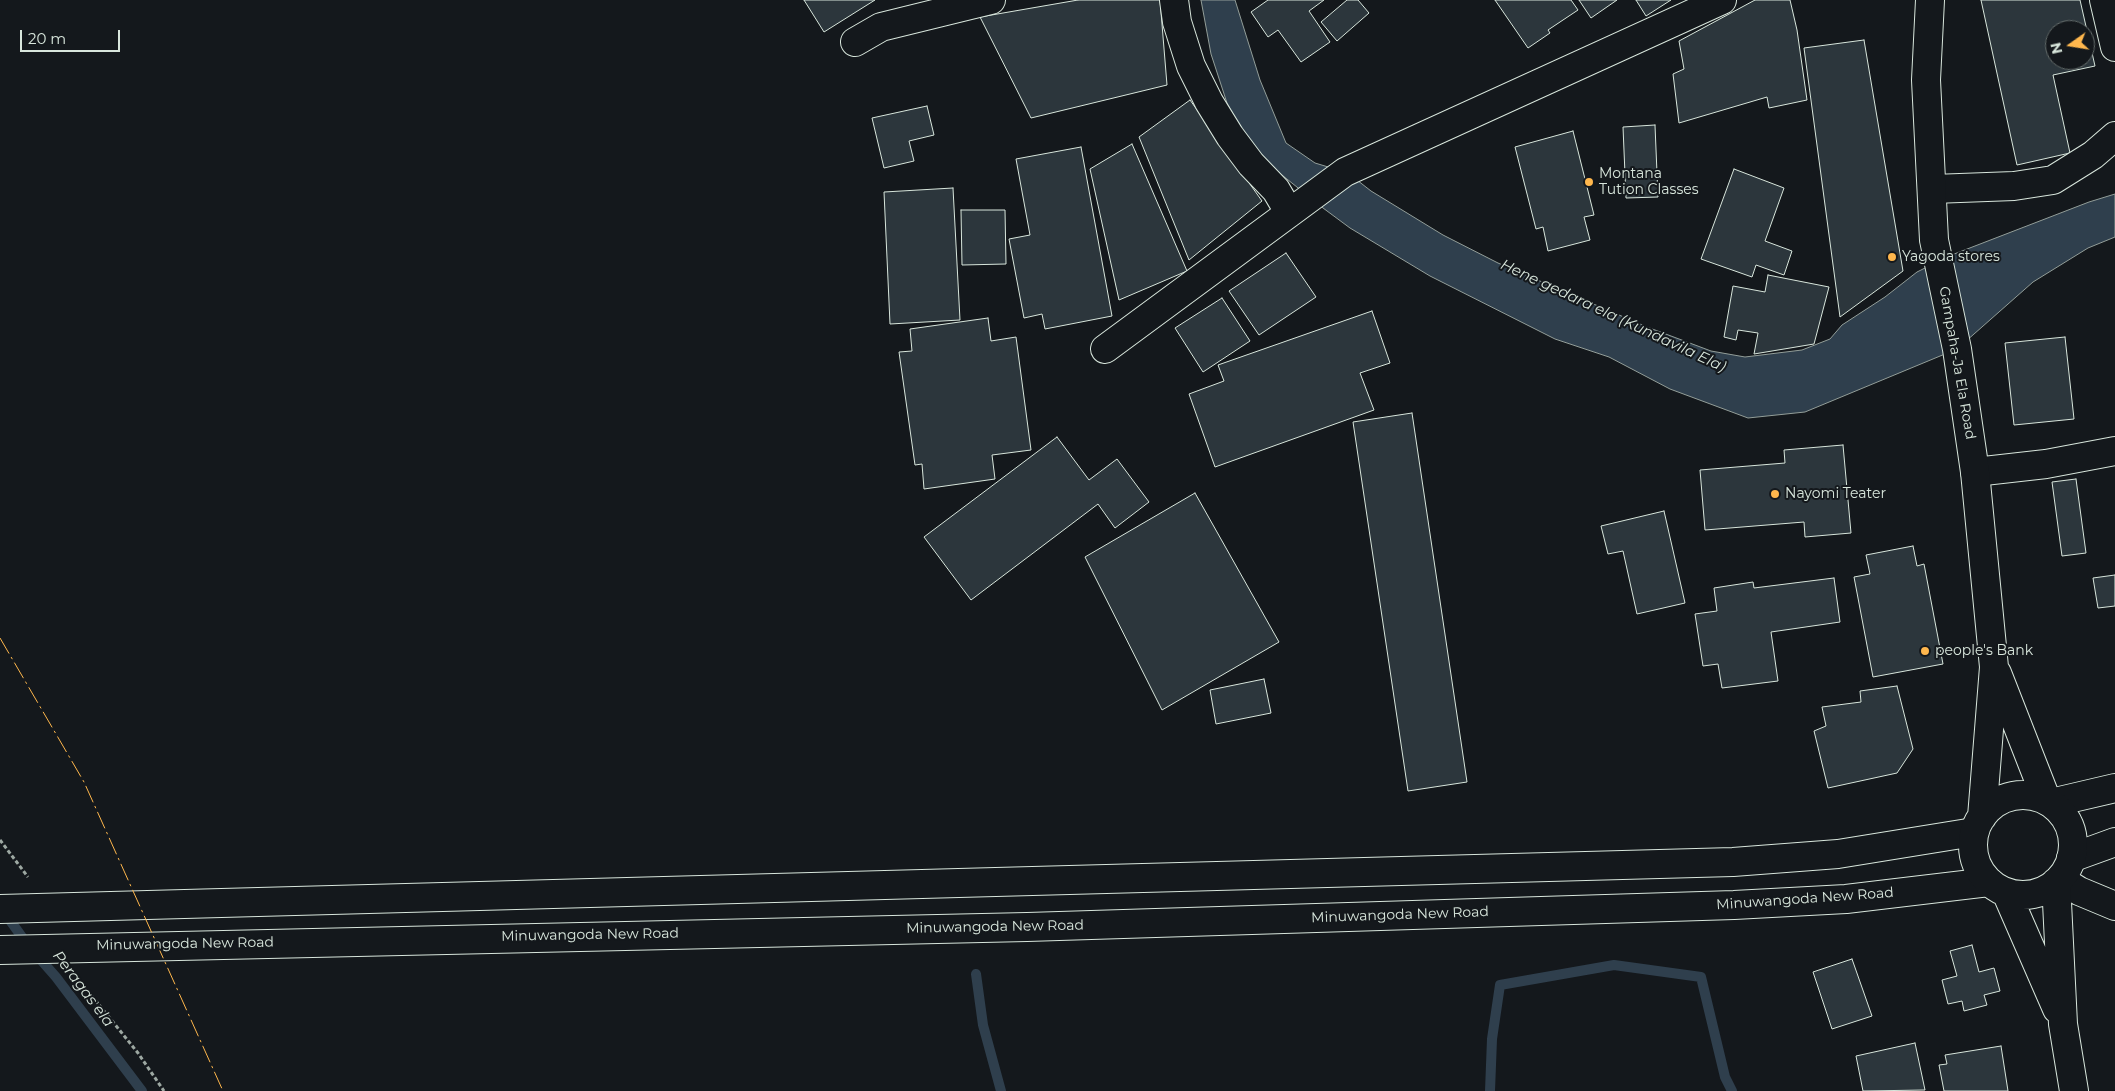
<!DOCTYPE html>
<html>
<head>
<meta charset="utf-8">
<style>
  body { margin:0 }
  #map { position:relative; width:2115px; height:1091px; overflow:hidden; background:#14181c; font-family:Montserrat,sans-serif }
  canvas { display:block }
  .north { position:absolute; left:2045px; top:20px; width:50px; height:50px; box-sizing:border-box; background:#14181c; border:1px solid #626a69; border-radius:50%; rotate:257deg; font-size:14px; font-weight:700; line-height:20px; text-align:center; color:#d8e6dc }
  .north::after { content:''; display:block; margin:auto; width:18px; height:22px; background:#ffb74d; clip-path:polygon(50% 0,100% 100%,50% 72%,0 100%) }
  .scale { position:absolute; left:20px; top:30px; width:100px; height:22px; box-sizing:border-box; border:2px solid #d8e6dc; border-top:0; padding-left:6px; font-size:15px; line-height:18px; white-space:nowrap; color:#d8e6dc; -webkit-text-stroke:4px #14181c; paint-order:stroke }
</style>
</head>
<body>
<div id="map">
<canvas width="2115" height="1091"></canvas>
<div class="north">N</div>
<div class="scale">20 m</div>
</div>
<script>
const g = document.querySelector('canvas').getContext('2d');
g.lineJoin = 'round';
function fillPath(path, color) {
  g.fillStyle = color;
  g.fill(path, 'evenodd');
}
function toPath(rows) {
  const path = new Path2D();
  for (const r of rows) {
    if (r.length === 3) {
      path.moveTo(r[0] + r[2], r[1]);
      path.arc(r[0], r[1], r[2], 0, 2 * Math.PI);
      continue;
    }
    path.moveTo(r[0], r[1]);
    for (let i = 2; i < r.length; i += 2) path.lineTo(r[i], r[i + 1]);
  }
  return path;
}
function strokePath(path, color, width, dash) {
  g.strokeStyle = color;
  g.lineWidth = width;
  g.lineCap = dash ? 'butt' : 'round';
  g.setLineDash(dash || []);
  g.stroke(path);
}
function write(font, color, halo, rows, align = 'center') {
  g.font = font + ' Montserrat,sans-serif';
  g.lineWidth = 4;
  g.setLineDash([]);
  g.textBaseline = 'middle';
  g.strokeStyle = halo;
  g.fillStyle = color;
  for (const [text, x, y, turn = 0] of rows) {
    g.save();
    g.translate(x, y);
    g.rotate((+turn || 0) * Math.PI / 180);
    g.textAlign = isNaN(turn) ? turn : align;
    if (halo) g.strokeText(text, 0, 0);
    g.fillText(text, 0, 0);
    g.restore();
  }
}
const water = toPath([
  [1201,0,1235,0,1260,80,1286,143,1315,163,1348,173,1371,191,1443,235,1498,263,1647,327,1711,351,1745,357,1802,350,1830,339,1842,325,1885,297,1917,272,1949,256,2089,202,2115,194,2115,237,2088,248,2033,282,1957,349,1805,412,1748,418,1670,389,1609,357,1555,339,1430,276,1350,228,1323,208,1272,167,1245,138,1227,103,1211,54,1201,0]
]);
const stream = toPath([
  [4,912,27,944,56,977,142,1091],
  [976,974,983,1025,1001,1091],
  [1490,1091,1492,1039,1500,985,1614,965,1701,977,1725,1077,1732,1091]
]);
const building = toPath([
  [804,0,875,0,824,32,804,0],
  [1078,0,1160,0,1167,85,1031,118,980,17,1078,0],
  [1268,0,1324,0,1309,11,1330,42,1301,62,1278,30,1268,37,1251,12,1268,0],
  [1347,0,1358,0,1369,13,1337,41,1321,22,1347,0],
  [1495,0,1571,0,1578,10,1548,30,1550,33,1528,48,1495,0],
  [1579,0,1617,0,1591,18,1579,0],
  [1636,0,1671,0,1646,16,1636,0],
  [1755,0,1790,0,1797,30,1807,100,1769,108,1767,97,1679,123,1673,74,1684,69,1679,41,1755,0],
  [1981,0,2080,0,2095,66,2053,75,2070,153,2017,165,1981,0],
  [2055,30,2085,30,2085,60,2055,60,2055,30],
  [1864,40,1903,271,1840,317,1804,48,1864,40],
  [1190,100,1262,201,1189,260,1139,137,1190,100],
  [927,106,934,135,909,141,914,161,884,168,872,118,927,106],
  [1655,125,1658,197,1626,198,1623,127,1655,125],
  [1573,131,1594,215,1584,217,1590,240,1548,251,1543,227,1536,229,1515,147,1573,131],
  [1132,144,1187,271,1119,300,1090,169,1132,144],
  [1081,147,1112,316,1045,329,1042,314,1024,318,1009,239,1030,235,1016,159,1081,147],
  [1734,169,1784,188,1765,241,1792,251,1784,275,1756,265,1752,277,1701,259,1734,169],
  [953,188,960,320,890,324,884,192,953,188],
  [961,210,1005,210,1006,264,962,265,961,210],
  [1286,253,1316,297,1259,335,1229,291,1286,253],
  [1768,275,1829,287,1814,344,1754,354,1758,333,1738,330,1736,340,1724,337,1733,286,1765,292,1768,275],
  [1222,298,1250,341,1203,372,1175,328,1222,298],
  [1372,311,1390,363,1360,373,1374,410,1215,467,1189,394,1224,381,1218,365,1372,311],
  [988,318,991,341,1016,337,1031,450,992,455,995,479,924,489,922,464,915,465,899,352,912,351,910,329,988,318],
  [2065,337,2074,419,2014,425,2005,343,2065,337],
  [1412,413,1467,782,1408,791,1353,422,1412,413],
  [1057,437,1089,480,1117,459,1149,502,1115,528,1098,504,971,600,924,537,1057,437],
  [1843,445,1851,533,1805,537,1804,522,1705,530,1700,470,1785,463,1784,450,1843,445],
  [2076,479,2086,553,2062,556,2052,482,2076,479],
  [1195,493,1279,642,1162,710,1085,557,1195,493],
  [1664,511,1685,603,1637,614,1623,551,1608,554,1601,526,1664,511],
  [1913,546,1917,566,1924,564,1943,664,1873,677,1854,577,1870,574,1866,555,1913,546],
  [2115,575,2115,606,2098,608,2093,578,2115,575],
  [1834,578,1840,622,1771,632,1778,681,1722,688,1718,664,1703,666,1695,614,1717,611,1714,588,1753,582,1754,588,1834,578],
  [1264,679,1271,713,1216,724,1210,690,1264,679],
  [1897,686,1913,749,1897,773,1828,788,1814,731,1826,726,1822,707,1861,702,1860,691,1897,686],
  [1972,945,1979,972,1994,968,2000,991,1984,995,1987,1005,1964,1011,1962,1001,1948,1004,1942,980,1957,976,1950,951,1972,945],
  [1852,959,1872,1016,1832,1029,1813,972,1852,959],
  [1915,1043,1925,1090,1863,1091,1856,1056,1915,1043],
  [2001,1046,2008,1091,1944,1091,1939,1065,1947,1064,1945,1055,2001,1046]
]);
const path = toPath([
  [0,840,28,877],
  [79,980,138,1053,164,1091]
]);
const minor = toPath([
  [1174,0,1177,22,1191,66,1209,102,1230,136,1251,164,1276,190,1289,212],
  [2104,0,2115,47],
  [855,42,881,27,991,0],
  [1933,189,2014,186,2053,180,2093,155,2115,136],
  [1105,349,1345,172,1722,0],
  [1975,472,2046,464,2115,451],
  [2060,879,2079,891,2115,906]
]);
const major = toPath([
  [2051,803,2115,788],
  [2071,858,2115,842],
  [0,909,1733,862,1838,854,1974,832],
  [0,950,1027,927,1734,905,1846,899,1989,882]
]);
const highway = toPath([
  [1930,0,1926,80,1934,240,1957,349,1975,472,1994,667,1982,817],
  [1997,673,2047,801],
  [2023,845,50],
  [2056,882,2063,1024,2074,1091],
  [2006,892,2057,1009]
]);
const power = toPath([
  [0,638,84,782,223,1091]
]);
const markers = [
  [1589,182,5,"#ffb74d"],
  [1892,257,5,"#ffb74d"],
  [1775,494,5,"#ffb74d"],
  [1925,651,5,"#ffb74d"]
];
const poiNames = [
  ["Montana",1599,174],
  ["Tution Classes",1599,190],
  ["Yagoda stores",1902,257],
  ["Nayomi Teater",1785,494],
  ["people's Bank",1935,651]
];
const streetNames = [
  ["Gampaha-Ja Ela Road",1957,363,80],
  ["Minuwangoda New Road",1805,899,-4],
  ["Minuwangoda New Road",1400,915,-2],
  ["Minuwangoda New Road",995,927,-1],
  ["Minuwangoda New Road",590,935,-1],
  ["Minuwangoda New Road",185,944,-1]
];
const waterNames = [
  ["Hene gedara ela (Kundavila Ela)",1613,316,25],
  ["Peragas ela",83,989,53]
];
fillPath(water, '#2f3f4d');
strokePath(water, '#939e99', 1);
strokePath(stream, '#2f3f4d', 10);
fillPath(building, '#2c363c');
strokePath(building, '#d8e6dc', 1);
strokePath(minor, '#d8e6dc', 30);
strokePath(major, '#d8e6dc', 30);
strokePath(highway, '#d8e6dc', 30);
strokePath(path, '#9da8a2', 3, [4, 2.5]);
strokePath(minor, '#14181c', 28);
strokePath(major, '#14181c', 28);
strokePath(highway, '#14181c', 28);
strokePath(power, '#ffb74d', 1, [18, 4, 2.5, 4]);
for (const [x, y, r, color] of markers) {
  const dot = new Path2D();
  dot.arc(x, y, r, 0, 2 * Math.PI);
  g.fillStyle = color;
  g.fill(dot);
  strokePath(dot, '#14181c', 2);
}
write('14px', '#d8e6dc', '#14181c', poiNames, 'left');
write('14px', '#d8e6dc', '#14181c', streetNames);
write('italic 15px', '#d8e6dc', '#14181c', waterNames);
</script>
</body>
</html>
